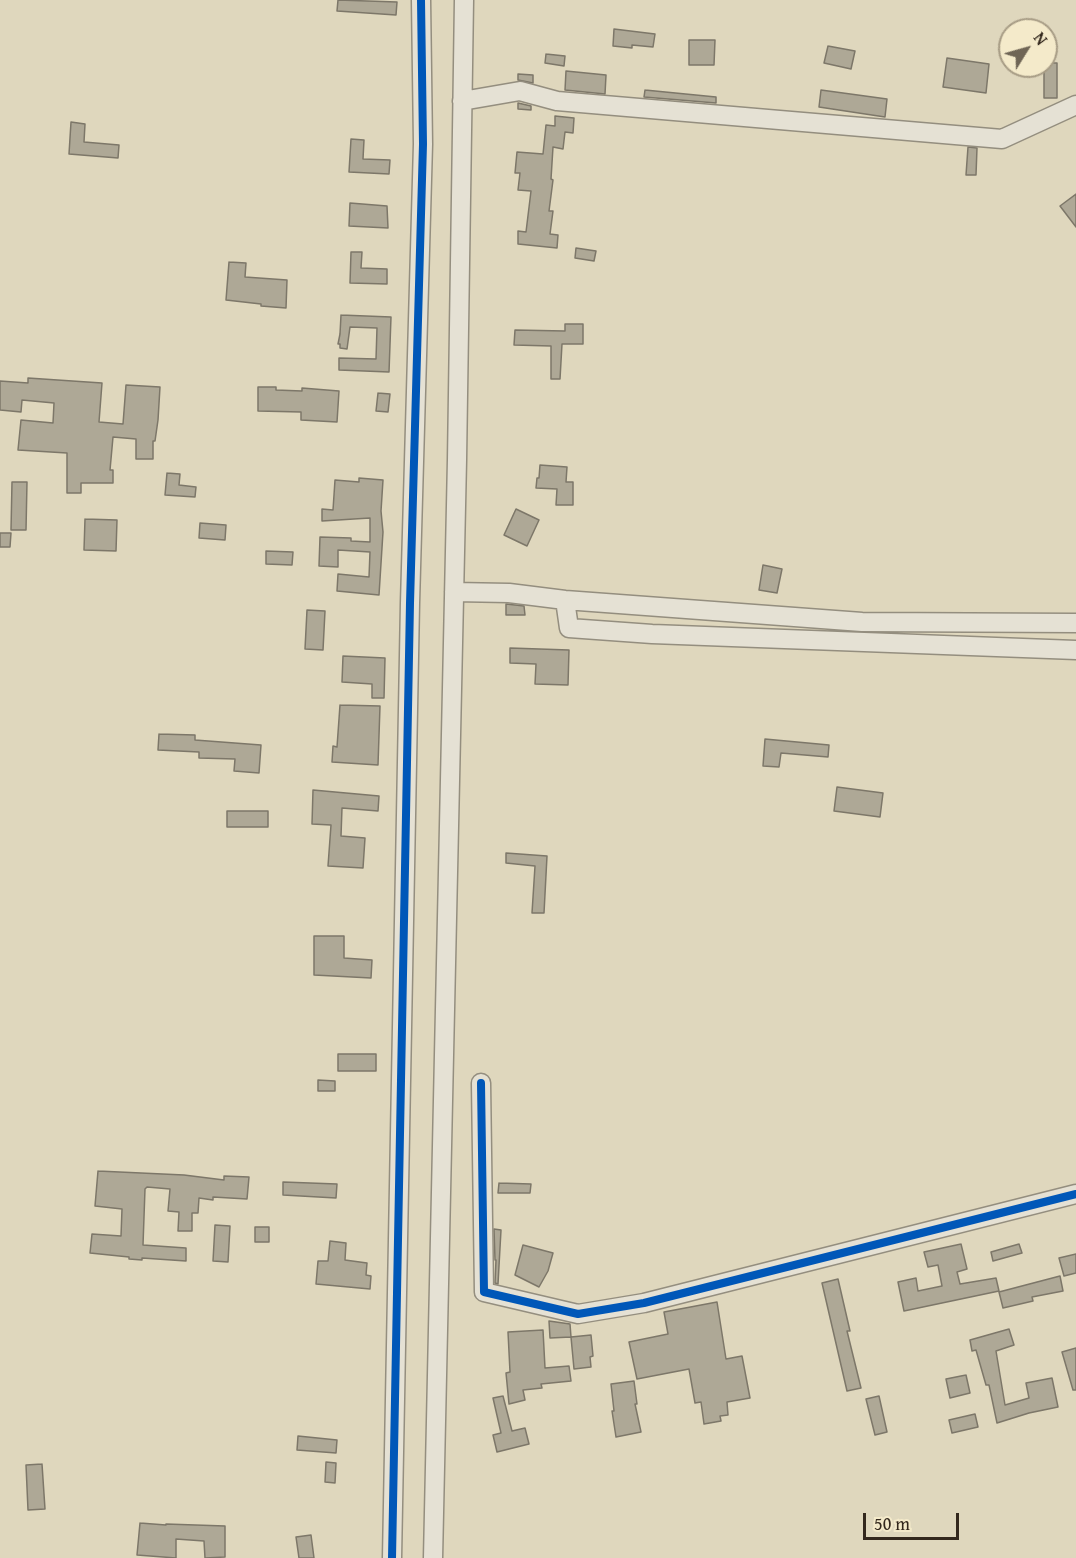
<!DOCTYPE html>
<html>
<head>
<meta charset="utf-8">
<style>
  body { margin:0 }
  #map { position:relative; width:1076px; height:1558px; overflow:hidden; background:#dfd7bd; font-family:"Gentium Book Plus",serif }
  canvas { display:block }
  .north { position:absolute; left:998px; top:18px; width:60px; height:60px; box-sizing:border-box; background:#f4eaca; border:2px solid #a79c85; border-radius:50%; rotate:53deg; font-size:16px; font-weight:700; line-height:24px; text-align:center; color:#33281d }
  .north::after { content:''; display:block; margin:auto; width:21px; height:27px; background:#6f6555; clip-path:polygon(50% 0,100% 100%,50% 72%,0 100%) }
  .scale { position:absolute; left:863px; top:1513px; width:96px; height:27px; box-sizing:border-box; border:3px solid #33281d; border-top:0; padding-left:8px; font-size:18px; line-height:21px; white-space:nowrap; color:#33281d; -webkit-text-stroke:4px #f4eaca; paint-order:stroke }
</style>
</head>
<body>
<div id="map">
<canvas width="1076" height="1558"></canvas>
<div class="north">N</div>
<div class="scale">50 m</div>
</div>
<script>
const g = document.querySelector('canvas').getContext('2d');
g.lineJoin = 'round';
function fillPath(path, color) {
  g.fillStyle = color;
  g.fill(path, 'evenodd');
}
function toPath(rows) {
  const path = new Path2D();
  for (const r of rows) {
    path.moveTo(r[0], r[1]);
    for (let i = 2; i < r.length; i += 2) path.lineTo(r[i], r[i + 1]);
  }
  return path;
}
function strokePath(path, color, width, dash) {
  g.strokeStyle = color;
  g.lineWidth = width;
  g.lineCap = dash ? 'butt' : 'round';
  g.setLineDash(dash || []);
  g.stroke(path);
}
const building = toPath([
  [338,0,397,2,396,15,337,11,338,0],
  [614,29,655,34,653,47,632,45,632,48,613,46,614,29],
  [689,40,715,40,714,65,689,65,689,40],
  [828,46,855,51,851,69,824,63,828,46],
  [546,54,565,56,564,66,545,63,546,54],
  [947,58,989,64,986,93,943,87,947,58],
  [1046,63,1057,63,1057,98,1044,98,1044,66,1046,66,1046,63],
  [566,71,606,75,605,94,565,90,566,71],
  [518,74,533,75,533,83,518,80,518,74],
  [645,90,716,97,716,103,644,97,645,90],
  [821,90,887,99,885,117,819,107,821,90],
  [518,103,531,106,531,110,518,109,518,103],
  [555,116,574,118,573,133,565,132,563,149,553,147,551,179,553,180,549,211,553,211,550,234,558,235,557,248,518,244,518,231,526,232,531,191,518,190,520,173,515,173,517,152,543,154,546,125,555,126,555,116],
  [71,122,85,124,84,142,119,145,118,158,69,154,71,122],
  [351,139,364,140,363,159,390,160,389,174,349,172,351,139],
  [968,147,977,148,976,175,966,175,968,147],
  [1076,194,1076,227,1060,206,1076,194],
  [350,203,387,206,388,228,349,226,350,203],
  [576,248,596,251,594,261,575,258,576,248],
  [351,252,362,252,361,268,387,269,387,284,350,283,351,252],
  [229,262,246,263,245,277,287,280,286,308,261,306,261,304,226,300,229,262],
  [341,315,391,317,389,372,339,370,339,358,376,359,377,328,350,327,347,349,340,348,340,344,338,344,340,334,341,315],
  [565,324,583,324,583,344,562,344,560,379,551,379,551,346,514,345,515,330,565,331,565,324],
  [28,378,102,383,99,422,123,424,126,385,160,387,158,420,155,441,153,441,153,459,136,459,136,439,113,437,110,470,113,470,113,483,81,483,81,493,67,493,67,453,18,450,21,420,53,423,54,403,22,400,21,412,0,410,0,381,28,383,28,378],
  [258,387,276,387,276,390,302,391,302,388,339,391,337,422,301,420,301,412,258,411,258,387],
  [378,393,390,394,388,412,376,411,378,393],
  [540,465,567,467,566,482,573,482,573,505,556,505,557,489,536,488,537,478,539,478,540,465],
  [167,473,180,474,179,485,196,487,195,497,165,495,167,473],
  [359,478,383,480,381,511,383,532,379,595,337,591,338,574,369,577,370,552,338,550,338,567,319,566,320,537,351,538,351,541,370,542,370,518,322,521,322,509,333,510,335,480,359,482,359,478],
  [12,482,27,482,26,530,11,530,12,482],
  [516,509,539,520,527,546,504,535,516,509],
  [85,519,117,520,116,551,84,550,85,519],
  [200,523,226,525,225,540,199,538,200,523],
  [0,533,11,533,10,547,0,547,0,533],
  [266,551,293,552,292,565,266,564,266,551],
  [763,565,782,569,777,593,759,590,763,565],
  [506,604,524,606,525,615,506,615,506,604],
  [307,610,325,611,323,650,305,649,307,610],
  [510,648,569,650,568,685,535,684,536,664,510,663,510,648],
  [343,656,385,658,384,698,372,698,372,684,342,682,343,656],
  [340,705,380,706,378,765,332,762,333,746,337,747,340,705],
  [159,734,195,735,195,740,261,745,259,773,234,771,235,759,199,758,199,752,158,750,159,734],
  [765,739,829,745,828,757,781,753,779,767,763,766,765,739],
  [837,787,883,793,880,817,834,811,837,787],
  [313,790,379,796,378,811,342,808,341,836,365,838,363,868,328,866,331,825,312,824,313,790],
  [227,811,268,811,268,827,227,827,227,811],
  [506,853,547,856,544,913,532,913,535,866,506,863,506,853],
  [314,936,344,936,344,958,372,960,371,978,314,975,314,936],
  [338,1054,376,1054,376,1071,338,1071,338,1054],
  [318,1080,335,1081,335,1091,318,1091,318,1080],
  [98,1171,184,1175,224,1180,224,1176,249,1177,247,1199,213,1197,213,1200,199,1198,198,1213,192,1213,192,1231,178,1231,179,1212,168,1211,170,1189,147,1187,145,1189,143,1245,186,1248,186,1261,142,1258,142,1260,129,1259,129,1257,90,1253,92,1234,121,1236,122,1209,95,1206,98,1171],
  [283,1182,337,1184,336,1198,283,1195,283,1182],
  [499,1183,531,1184,530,1193,498,1193,499,1183],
  [215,1225,230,1226,228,1262,213,1261,215,1225],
  [255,1227,269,1227,269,1242,255,1242,255,1227],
  [494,1229,501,1230,498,1284,495,1283,496,1260,495,1260,494,1229],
  [330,1241,346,1243,345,1260,367,1263,366,1275,371,1276,370,1289,316,1284,318,1261,328,1261,330,1241],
  [961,1244,967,1269,957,1272,960,1284,996,1278,999,1291,904,1311,898,1282,916,1278,918,1291,942,1286,938,1265,928,1267,924,1252,961,1244],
  [1019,1244,1022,1253,993,1261,991,1252,1019,1244],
  [523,1245,553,1253,548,1271,539,1287,515,1275,523,1245],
  [1076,1254,1076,1273,1064,1276,1059,1258,1076,1254],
  [1060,1276,1063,1291,1032,1297,1033,1301,1003,1308,999,1292,1060,1276],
  [838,1279,850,1331,847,1331,861,1388,847,1391,822,1283,838,1279],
  [717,1302,726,1359,742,1356,750,1398,727,1402,728,1415,720,1416,721,1421,704,1424,701,1402,695,1403,689,1369,637,1379,629,1342,668,1334,664,1312,717,1302],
  [549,1321,570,1324,571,1337,550,1338,549,1321],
  [1009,1329,1014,1345,996,1351,1005,1405,1029,1398,1026,1383,1052,1378,1058,1407,1029,1413,997,1423,989,1385,986,1385,976,1350,972,1351,970,1340,1009,1329],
  [543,1330,545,1368,569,1366,571,1381,541,1384,542,1388,523,1390,525,1400,509,1404,506,1373,510,1372,508,1332,543,1330],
  [591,1335,593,1356,590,1357,591,1367,574,1369,571,1337,591,1335],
  [1076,1348,1076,1390,1073,1390,1062,1352,1076,1348],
  [966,1375,970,1393,950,1398,946,1379,966,1375],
  [634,1381,637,1404,635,1404,641,1432,616,1437,612,1411,614,1411,611,1384,634,1381],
  [503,1396,512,1431,525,1428,529,1444,497,1452,493,1435,501,1433,493,1398,503,1396],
  [879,1396,887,1432,875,1435,866,1399,879,1396],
  [975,1414,978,1427,952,1433,949,1420,975,1414],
  [298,1436,337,1440,336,1453,297,1450,298,1436],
  [326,1462,336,1463,335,1483,325,1482,326,1462],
  [42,1464,45,1509,28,1510,26,1465,42,1464],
  [140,1523,166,1525,166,1524,225,1526,225,1557,205,1558,204,1541,176,1539,176,1558,137,1555,140,1523],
  [311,1535,314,1558,299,1558,296,1537,311,1535]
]);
const minor = toPath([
  [462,101,520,91,557,101,1002,139,1076,105],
  [454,592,509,593,565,600,862,622,1076,623],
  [565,600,569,628,652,634,1076,650],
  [481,1083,484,1292,578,1314,644,1303,1076,1194],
  [392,1558,410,603,423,144,421,0],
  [433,1558,457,460,464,0]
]);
const cycleway = toPath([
  [481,1083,484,1292,578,1314,644,1303,1076,1194],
  [392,1558,410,603,423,144,421,0]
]);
fillPath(building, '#aea896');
strokePath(building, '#7d7769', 1.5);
strokePath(minor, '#948e7f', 21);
strokePath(minor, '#e5e1d4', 18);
strokePath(cycleway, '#0057b8', 8);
</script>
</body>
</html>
